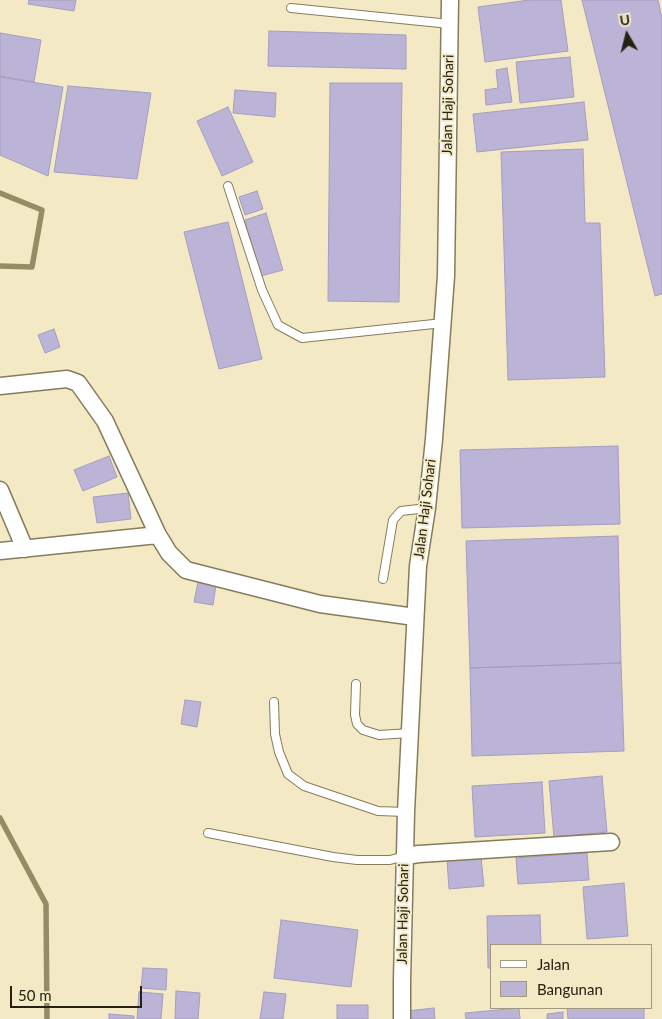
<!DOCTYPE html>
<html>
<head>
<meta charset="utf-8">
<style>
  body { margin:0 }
  #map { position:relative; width:662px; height:1019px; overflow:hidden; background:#f3e9c5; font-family:Lato,sans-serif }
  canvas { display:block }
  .legend { position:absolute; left:490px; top:944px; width:162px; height:65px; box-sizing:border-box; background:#f3e9c5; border:1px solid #a1997e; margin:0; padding:6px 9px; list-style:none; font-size:15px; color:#252113 }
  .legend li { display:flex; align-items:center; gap:10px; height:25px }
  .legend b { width:25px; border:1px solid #a1997e }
  .north { position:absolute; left:602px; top:10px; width:50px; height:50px; -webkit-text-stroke:4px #f3e9c5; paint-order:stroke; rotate:352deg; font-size:14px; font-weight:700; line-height:20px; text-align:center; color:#252113 }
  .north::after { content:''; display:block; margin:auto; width:18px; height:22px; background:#252113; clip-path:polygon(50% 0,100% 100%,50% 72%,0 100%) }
  .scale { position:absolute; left:10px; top:986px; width:132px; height:22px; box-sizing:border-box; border:2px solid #252113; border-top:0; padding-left:6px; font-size:15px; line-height:18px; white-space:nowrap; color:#252113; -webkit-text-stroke:4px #f3e9c5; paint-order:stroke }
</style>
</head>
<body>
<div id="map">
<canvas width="662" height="1019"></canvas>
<ul class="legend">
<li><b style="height:6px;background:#fff"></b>Jalan</li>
<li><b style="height:14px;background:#bbb4d7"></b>Bangunan</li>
</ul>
<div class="north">U</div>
<div class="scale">50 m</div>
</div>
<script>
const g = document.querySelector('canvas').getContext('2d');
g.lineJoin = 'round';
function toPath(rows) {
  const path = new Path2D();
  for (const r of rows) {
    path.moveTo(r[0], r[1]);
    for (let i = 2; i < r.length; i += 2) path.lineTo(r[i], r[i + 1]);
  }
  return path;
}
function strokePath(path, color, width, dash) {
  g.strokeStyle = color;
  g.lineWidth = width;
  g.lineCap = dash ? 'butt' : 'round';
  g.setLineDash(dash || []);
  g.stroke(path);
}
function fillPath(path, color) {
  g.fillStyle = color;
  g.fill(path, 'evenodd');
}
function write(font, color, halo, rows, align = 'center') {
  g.font = font + ' Lato,sans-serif';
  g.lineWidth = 4;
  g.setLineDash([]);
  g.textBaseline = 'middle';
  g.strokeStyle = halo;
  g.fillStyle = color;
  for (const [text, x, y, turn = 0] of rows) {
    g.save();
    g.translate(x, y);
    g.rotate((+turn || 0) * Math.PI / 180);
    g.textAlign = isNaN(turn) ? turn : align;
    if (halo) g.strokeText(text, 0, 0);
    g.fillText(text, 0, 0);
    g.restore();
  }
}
const stream = toPath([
  [0,193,42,210,32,267,0,266],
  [0,818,46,904,47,1019]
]);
const building = toPath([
  [29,0,76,0,74,11,28,4,29,0],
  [529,0,561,0,568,51,485,62,478,7,529,0],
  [582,0,658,0,662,18,662,294,655,296,582,0],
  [269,31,406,35,406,69,268,66,269,31],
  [0,33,41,40,34,82,0,76,0,33],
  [570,57,574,97,520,103,516,62,570,57],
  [507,68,512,102,486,105,485,90,498,88,496,70,507,68],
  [0,77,63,87,48,176,0,155,0,77],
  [330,83,402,83,399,302,328,301,330,83],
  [68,86,151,93,137,179,54,172,68,86],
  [235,90,276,93,275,117,233,113,235,90],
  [584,102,588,140,477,152,473,114,584,102],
  [228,107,253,162,222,176,197,121,228,107],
  [583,149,585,223,600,223,605,377,508,380,501,152,583,149],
  [257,191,263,209,245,215,239,197,257,191],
  [266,213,283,270,261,276,245,220,266,213],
  [228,222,262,359,219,369,184,232,228,222],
  [54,329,60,347,45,353,38,335,54,329],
  [618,446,620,524,462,528,460,450,618,446],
  [109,456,117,477,83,491,74,470,109,456],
  [128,493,131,519,97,523,93,497,128,493],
  [618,536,621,663,470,668,466,541,618,536],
  [198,582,216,585,213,605,194,602,198,582],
  [621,663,624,751,472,756,470,668,621,663],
  [185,700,201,702,197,727,181,724,185,700],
  [602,776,607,832,554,837,549,781,602,776],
  [542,782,545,833,475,837,472,786,542,782],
  [587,853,589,880,518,884,516,858,587,853],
  [481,857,484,886,449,889,447,860,481,857],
  [624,883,628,936,587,939,583,887,624,883],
  [540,915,541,945,491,945,491,968,488,968,487,916,540,915],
  [281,920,358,930,351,987,274,978,281,920],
  [143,968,167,969,166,990,141,988,143,968],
  [176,991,200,993,198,1019,175,1019,176,991],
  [139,992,163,994,161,1019,137,1019,139,992],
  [264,992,286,994,283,1019,260,1019,264,992],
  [337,1005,368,1005,368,1019,337,1019,337,1005],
  [434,1008,435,1019,408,1019,407,1011,434,1008],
  [519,1008,520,1019,466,1019,465,1013,519,1008],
  [567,1008,644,1008,644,1019,568,1019,567,1008],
  [563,1012,563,1019,547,1019,547,1014,563,1012],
  [109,1014,134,1016,134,1019,109,1019,109,1014]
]);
const lane = toPath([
  [291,8,450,24],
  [228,186,262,290,278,325,302,338,443,323],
  [383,579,393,520,401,511,427,508],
  [356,684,355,715,357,724,363,730,379,735,410,733],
  [274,702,275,734,279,752,288,774,304,786,378,811,406,812],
  [208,833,333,857,357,860,390,860,405,856]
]);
const street = toPath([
  [0,386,67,379,78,383,105,421,158,535,169,553,186,570,320,604,415,617],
  [0,490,25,549],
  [0,551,158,535],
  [405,856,419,854,611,842],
  [402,1019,402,980,406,812,418,566,427,508,434,439,446,276,450,0]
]);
const streetNames = [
  ["Jalan Haji Sohari",448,105,-89],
  ["Jalan Haji Sohari",425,509,-83],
  ["Jalan Haji Sohari",403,914,-89]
];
strokePath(stream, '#958c66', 5.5);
fillPath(building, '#bbb4d7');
strokePath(building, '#a49dbf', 1);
strokePath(lane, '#857c5b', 10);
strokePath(street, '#857c5b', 19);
strokePath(lane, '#fff', 8);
strokePath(street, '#fff', 16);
write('14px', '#252113', '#f3e9c5', streetNames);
</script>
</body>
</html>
